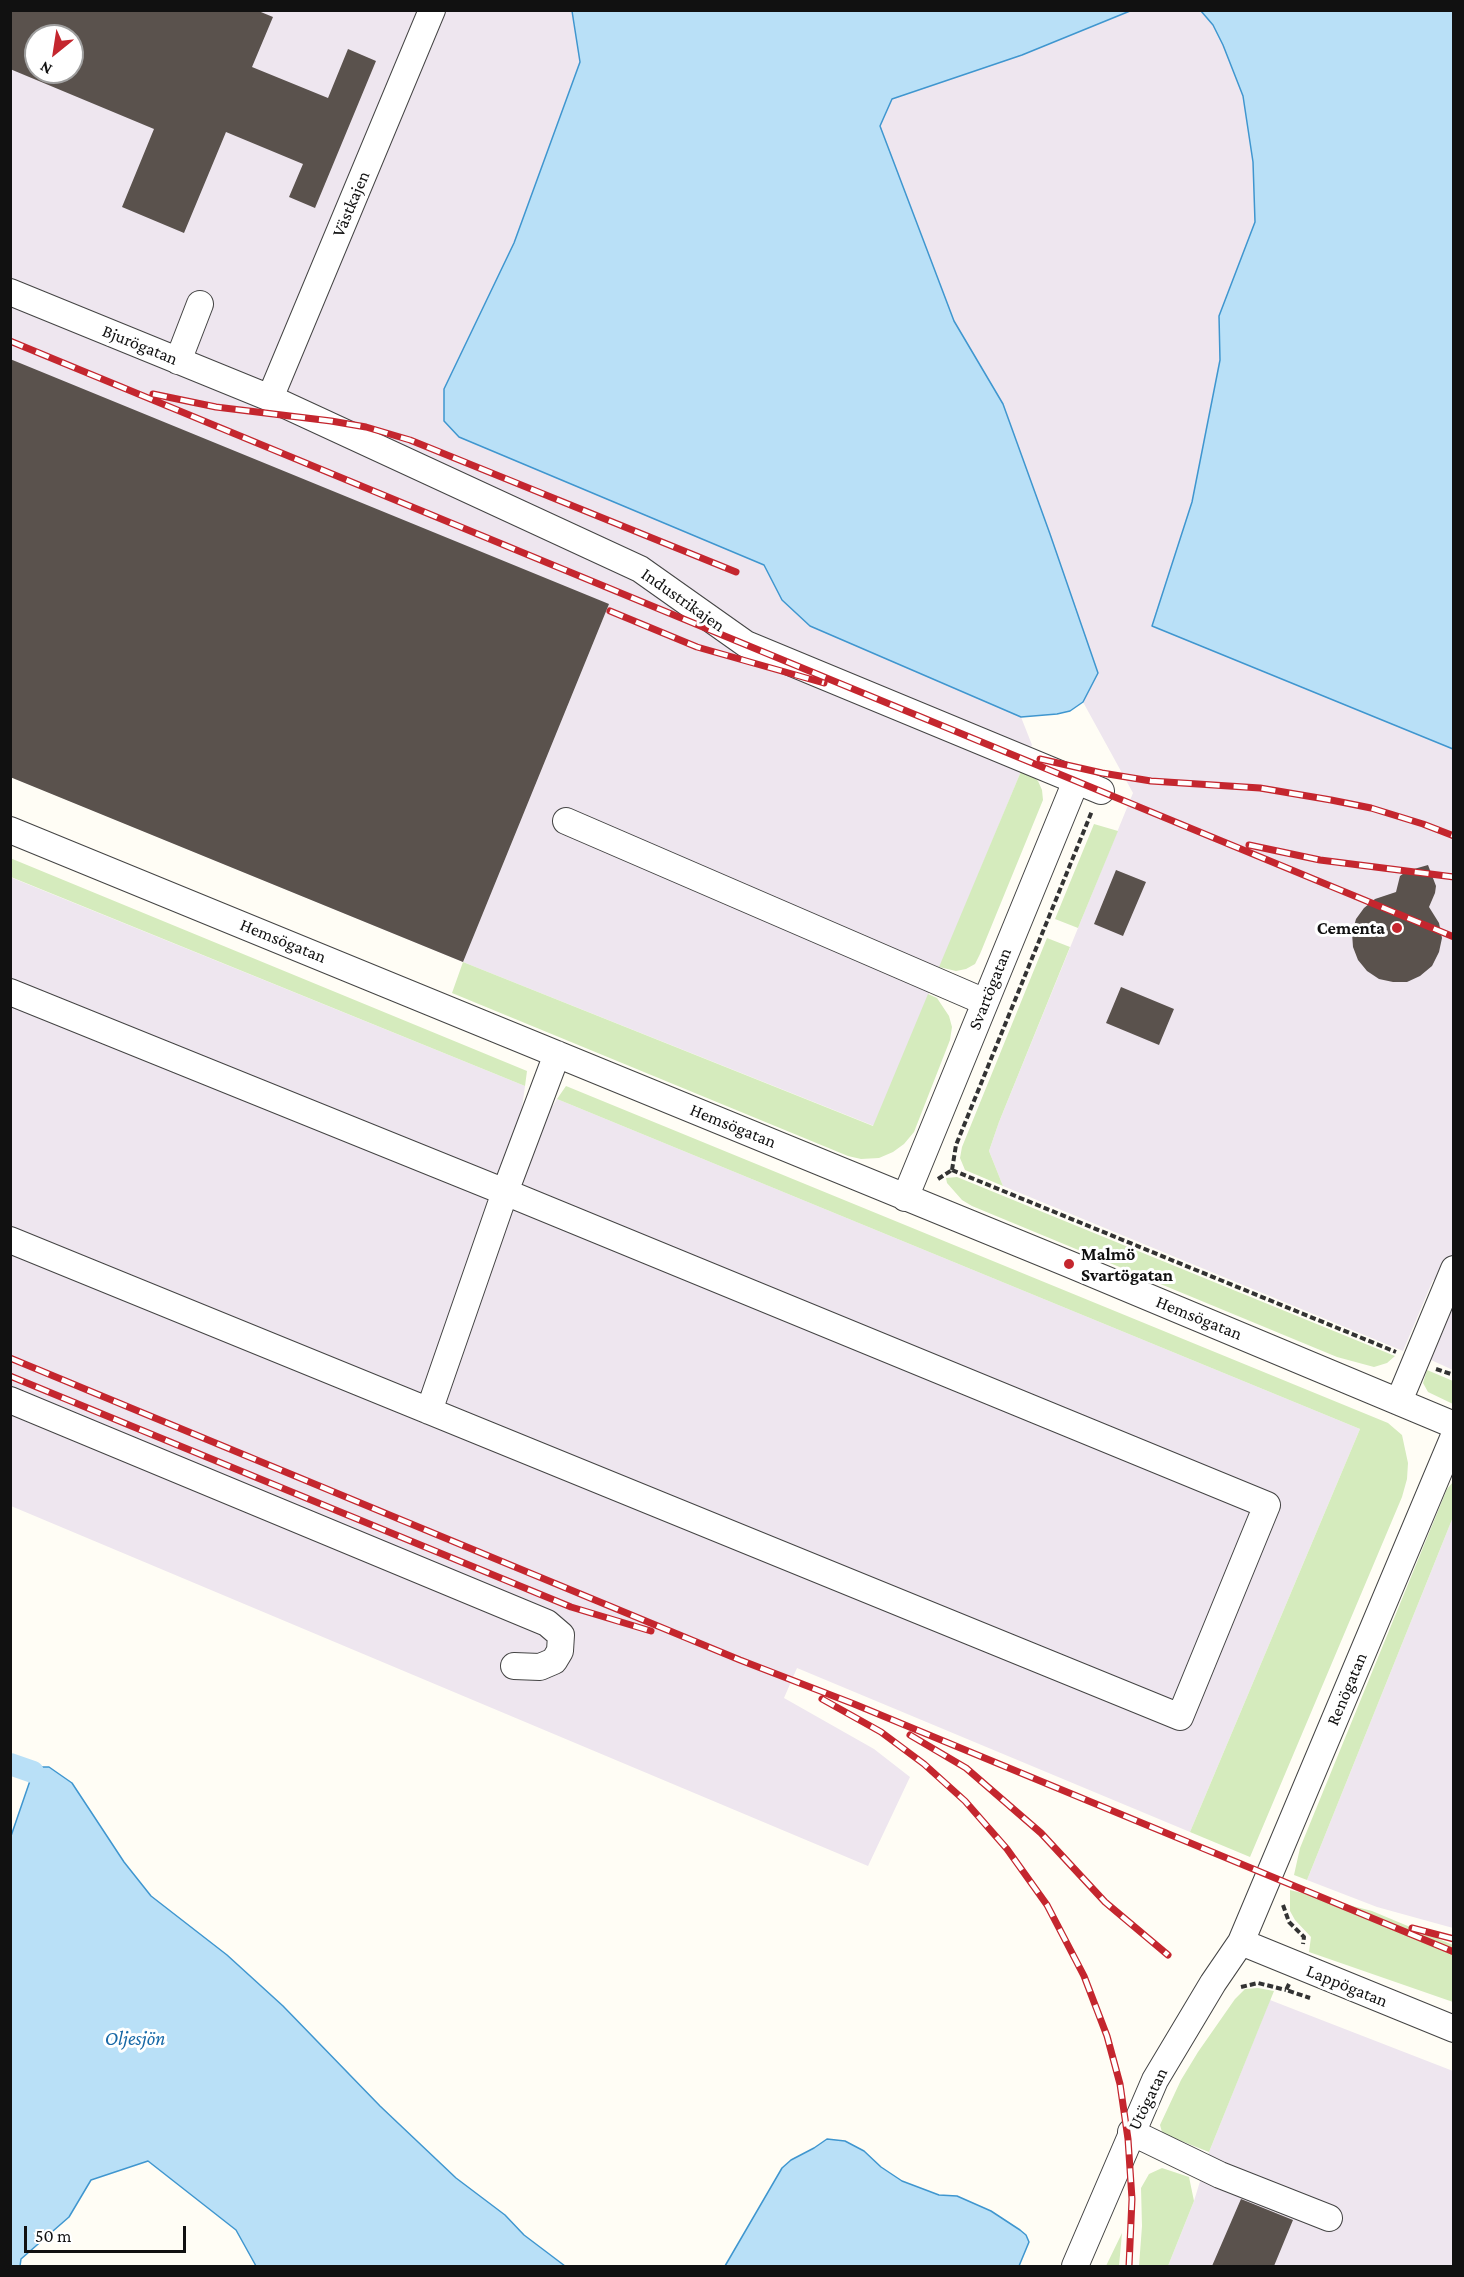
<!DOCTYPE html>
<html>
<head>
<meta charset="utf-8">
<style>
  body { margin:0 }
  #map { position:relative; width:1464px; height:2277px; overflow:hidden; background:#fffdf5; font-family:"Crimson Pro",serif }
  canvas { display:block }
  .frame { position:absolute; inset:0; border:12px solid #111; pointer-events:none }
  .north { position:absolute; left:24px; top:24px; width:60px; height:60px; box-sizing:border-box; background:#fff; border:2px solid #a0a0a0; border-radius:50%; rotate:210deg; font-size:16px; font-weight:700; line-height:24px; text-align:center; color:#111 }
  .north::after { content:''; display:block; margin:auto; width:21px; height:27px; background:#c4262e; clip-path:polygon(50% 0,100% 100%,50% 72%,0 100%) }
  .scale { position:absolute; left:24px; top:2226px; width:162px; height:27px; box-sizing:border-box; border:3px solid #111; border-top:0; padding-left:8px; font-size:18px; line-height:21px; white-space:nowrap; color:#111; -webkit-text-stroke:4px #fff; paint-order:stroke }
</style>
</head>
<body>
<div id="map">
<canvas width="1464" height="2277"></canvas>
<div class="frame"></div>
<div class="north">N</div>
<div class="scale">50 m</div>
</div>
<script>
const g = document.querySelector('canvas').getContext('2d');
g.lineJoin = 'round';
function fillPath(path, color) {
  g.fillStyle = color;
  g.fill(path, 'evenodd');
}
function toPath(rows) {
  const path = new Path2D();
  for (const r of rows) {
    path.moveTo(r[0], r[1]);
    for (let i = 2; i < r.length; i += 2) path.lineTo(r[i], r[i + 1]);
  }
  return path;
}
function strokePath(path, color, width, dash) {
  g.strokeStyle = color;
  g.lineWidth = width;
  g.lineCap = dash ? 'butt' : 'round';
  g.setLineDash(dash || []);
  g.stroke(path);
}
function write(font, color, halo, rows, align = 'center') {
  g.font = font + ' "Crimson Pro",serif';
  g.lineWidth = 6;
  g.setLineDash([]);
  g.textBaseline = 'middle';
  g.strokeStyle = halo;
  g.fillStyle = color;
  for (const [text, x, y, turn = 0] of rows) {
    g.save();
    g.translate(x, y);
    g.rotate((+turn || 0) * Math.PI / 180);
    g.textAlign = isNaN(turn) ? turn : align;
    if (halo) g.strokeText(text, 0, 0);
    g.fillText(text, 0, 0);
    g.restore();
  }
}
const industrial = toPath([
  [10,11,572,11,580,62,514,243,444,389,459,437,764,565,782,600,810,626,1021,717,1032,745,874,1126,463,962,11,777],
  [36,36,72,36,72,72,36,72],
  [1130,11,1201,11,1213,25,1223,45,1243,96,1253,162,1255,222,1219,316,1220,359,1192,502,1152,626,1453,749,1453,1288,1433,1280,1403,1351,1003,1186,989,1151,999,1122,1133,793,1083,702,1098,672,1003,404,954,321,880,126,892,99,1022,55],
  [10,877,525,1086,522,1107,546,1117,557,1099,1360,1429,1190,1832,797,1668,784,1698,874,1749,910,1777,868,1866,11,1506],
  [1453,1307,1454,1370,1453,1370,1431,1360],
  [1453,1517,1453,1928,1377,1907,1307,1880],
  [1270,2000,1453,2071,1453,2266,1168,2266,1194,2201,1209,2152]
]);
const green = toPath([
  [1022,769,1030,773,1038,781,1042,790,1043,800,980,954,975,964,966,969,956,971,939,967],
  [1094,824,1118,831,1078,928,1055,919],
  [10,858,527,1071,525,1086,11,877],
  [1047,938,1070,947,999,1122,989,1151,1003,1186,965,1170,960,1158,962,1147],
  [463,962,873,1126,928,994,937,998,949,1016,952,1027,950,1040,914,1132,904,1144,893,1152,879,1158,861,1159,848,1156,452,993],
  [566,1086,1388,1423,1402,1435,1408,1463,1407,1479,1402,1497,1250,1857,1190,1832,1360,1429,557,1099],
  [957,1177,1395,1356,1387,1363,1374,1367,1337,1357,972,1206,962,1200,947,1183,946,1178],
  [1427,1370,1453,1381,1453,1404,1428,1392,1423,1383],
  [1453,1482,1453,1517,1307,1880,1294,1875,1300,1848,1447,1489],
  [1290,1890,1372,1911,1453,1945,1453,2002,1309,1952,1311,1937,1295,1920,1290,1911],
  [1258,1988,1274,1991,1209,2152,1166,2135,1162,2132,1160,2125,1181,2080,1198,2052,1235,1999,1245,1989],
  [1162,2168,1189,2177,1194,2201,1168,2266,1139,2266,1142,2226,1141,2188,1149,2174],
  [1122,2233,1119,2266,1106,2266]
]);
const water = toPath([
  [572,11,1130,11,1022,55,892,99,880,126,954,321,1003,404,1050,534,1098,673,1083,702,1070,711,1057,714,1021,717,810,626,782,600,764,565,459,437,444,421,444,389,514,243,580,62,572,11],
  [1201,11,1453,11,1453,749,1152,626,1192,502,1220,360,1219,316,1255,222,1253,162,1243,96,1223,45,1213,25,1201,11],
  [40,1767,49,1767,72,1783,124,1862,151,1896,227,1955,283,2006,380,2106,456,2178,505,2215,524,2235,565,2266,256,2266,236,2230,148,2161,91,2180,69,2217,21,2259,20,2266,11,2266,11,1836,33,1772,40,1767],
  [827,2139,845,2141,864,2151,881,2167,902,2181,939,2195,957,2196,991,2211,1020,2230,1026,2235,1029,2242,1019,2266,725,2266,782,2168,791,2160,814,2148,827,2139]
]);
const canal = toPath([
  [10,1764,33,1772]
]);
const building = toPath([
  [10,10,256,10,273,17,252,67,328,98,348,49,376,61,315,208,289,197,303,164,226,132,184,233,122,207,154,129,10,69],
  [36,36,72,36,72,72,36,72],
  [10,359,609,604,463,962,10,777],
  [1428,865,1436,886,1435,893,1429,907,1439,923,1442,938,1439,952,1432,966,1420,976,1407,982,1393,982,1379,979,1367,971,1358,960,1353,947,1352,933,1356,919,1364,908,1375,899,1396,892,1400,876,1407,871],
  [1116,870,1146,882,1123,936,1094,924],
  [1121,987,1174,1009,1159,1045,1106,1023],
  [1241,2199,1293,2220,1274,2266,1212,2266]
]);
const path = toPath([
  [952,1170,1396,1352],
  [952,1170,956,1145,1092,811],
  [938,1179,952,1170],
  [1436,1369,1454,1375],
  [1283,1905,1289,1922,1304,1937,1303,1944],
  [1289,1984,1286,1990,1310,1998],
  [1241,1987,1258,1983,1286,1990]
]);
const minor = toPath([
  [10,292,270,398,640,569,746,644,1101,791],
  [178,361,200,304],
  [270,398,432,10],
  [566,821,985,1002],
  [10,830,1069,1264,1454,1425],
  [10,992,505,1192,1267,1505,1180,1717,10,1240],
  [905,1198,1076,781],
  [10,1400,547,1623,561,1635,560,1651,554,1661,540,1667,514,1666],
  [1399,1401,1454,1269],
  [429,1411,505,1192,557,1054],
  [1241,1942,1454,2029],
  [1131,2132,1220,2175,1329,2218],
  [1075,2266,1155,2080,1213,1983,1241,1942,1454,1436]
]);
const rail = toPath([
  [10,341,1454,937],
  [153,394,216,407,331,421,366,427,410,440,736,572],
  [610,611,697,647,824,683],
  [1040,759,1102,773,1151,781,1260,788,1331,800,1371,808,1423,824,1454,836],
  [1249,845,1320,860,1454,877],
  [10,1358,740,1660,854,1704,1454,1952],
  [10,1376,571,1607,651,1631],
  [822,1699,881,1732,924,1764,965,1801,1007,1849,1047,1905,1084,1976,1107,2036,1120,2084,1128,2139,1132,2199,1129,2266],
  [910,1735,966,1768,1041,1833,1105,1902,1168,1955],
  [1412,1928,1454,1939]
]);
const markers = [
  [1397,928,6,"#c4262e"],
  [1069,1264,6,"#c4262e"]
];
const streetNames = [
  ["Västkajen",351,204,-67],
  ["Bjurögatan",140,345,22],
  ["Industrikajen",683,600,35],
  ["Hemsögatan",283,941,22],
  ["Svartögatan",990,989,-68],
  ["Hemsögatan",733,1126,22],
  ["Hemsögatan",1199,1318,22],
  ["Renögatan",1347,1689,-67],
  ["Lappögatan",1347,1986,22],
  ["Utögatan",1148,2099,-64]
];
const poiNames = [
  ["Cementa",1385,928],
  ["Malmö",1081,1254,"left"],
  ["Svartögatan",1081,1275,"left"]
];
const waterNames = [
  ["Oljesjön",135,2039]
];
fillPath(industrial, '#eee6ef');
fillPath(green, '#d5ebbd');
fillPath(water, '#b9e0f7');
strokePath(water, '#3f96cf', 1.5);
strokePath(canal, '#b9e0f7', 22);
fillPath(building, '#5a524d');
strokePath(minor, '#444', 28);
strokePath(path, '#333', 4, [6, 3]);
strokePath(minor, '#fff', 26);
strokePath(rail, '#c4262e', 7);
strokePath(rail, '#fff', 4.5, [14]);
for (const [x, y, r, color] of markers) {
  const dot = new Path2D();
  dot.arc(x, y, r, 0, 2 * Math.PI);
  g.fillStyle = color;
  g.fill(dot);
  strokePath(dot, '#fff', 2);
}
write('18px', '#111', '#fff', streetNames);
write('bold 18px', '#111', '#fff', poiNames, 'right');
write('italic 20px', '#1768a6', '#fff', waterNames);
</script>
</body>
</html>
